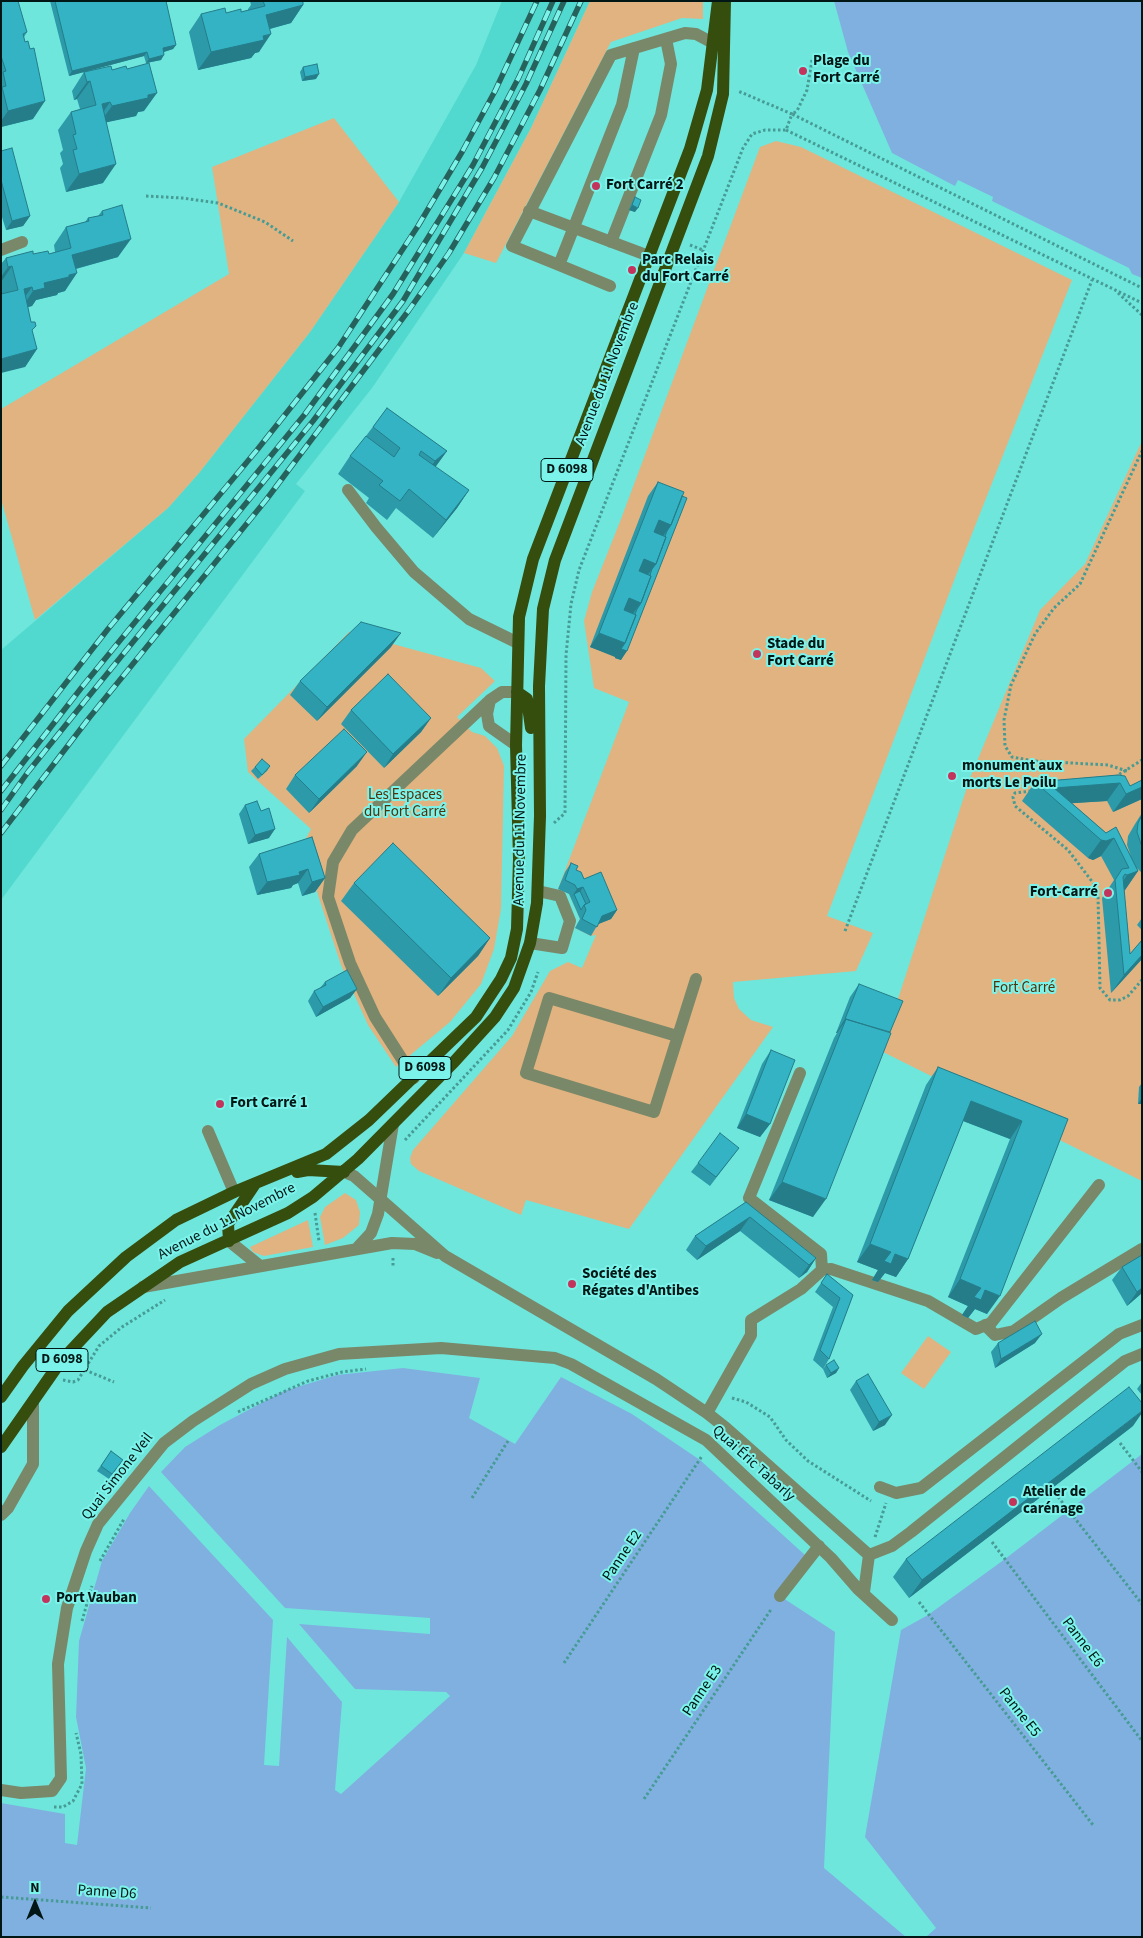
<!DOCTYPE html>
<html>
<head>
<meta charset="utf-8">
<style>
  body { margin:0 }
  #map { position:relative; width:1143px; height:1938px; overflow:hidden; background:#6ee6dc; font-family:"Source Sans 3",sans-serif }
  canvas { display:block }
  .frame { position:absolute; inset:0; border:2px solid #001715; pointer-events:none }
  .north { position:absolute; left:10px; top:1878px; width:50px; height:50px; -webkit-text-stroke:4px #7cf3ea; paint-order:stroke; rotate:0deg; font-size:14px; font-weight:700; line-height:20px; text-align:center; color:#001715 }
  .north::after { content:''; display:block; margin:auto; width:18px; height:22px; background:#001715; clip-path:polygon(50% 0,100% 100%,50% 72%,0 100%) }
</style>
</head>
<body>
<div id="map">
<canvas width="1143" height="1938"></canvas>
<div class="frame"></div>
<div class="north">N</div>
</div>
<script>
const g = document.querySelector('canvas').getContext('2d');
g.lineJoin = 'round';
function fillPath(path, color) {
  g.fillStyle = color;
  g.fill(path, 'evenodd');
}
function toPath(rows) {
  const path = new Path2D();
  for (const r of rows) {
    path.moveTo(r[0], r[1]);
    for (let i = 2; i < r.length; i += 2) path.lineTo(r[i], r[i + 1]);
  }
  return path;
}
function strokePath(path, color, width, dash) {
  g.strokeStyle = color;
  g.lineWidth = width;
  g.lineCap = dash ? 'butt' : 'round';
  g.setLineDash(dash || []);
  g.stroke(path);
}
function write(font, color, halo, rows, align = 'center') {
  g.font = font + ' "Source Sans 3",sans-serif';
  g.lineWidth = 4;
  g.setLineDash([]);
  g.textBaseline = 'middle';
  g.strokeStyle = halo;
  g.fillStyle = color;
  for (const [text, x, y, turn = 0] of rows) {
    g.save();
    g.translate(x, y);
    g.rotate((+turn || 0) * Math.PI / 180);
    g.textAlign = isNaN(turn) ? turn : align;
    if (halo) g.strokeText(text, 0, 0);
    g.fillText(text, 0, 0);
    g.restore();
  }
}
const built = toPath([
  [502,1,590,1,531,128,464,253,372,388,296,484,305,491,1,900,1,650,168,508,199,473,310,332,399,202,476,65]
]);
const green = toPath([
  [590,1,703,1,703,19,682,18,611,42,496,263,464,253,531,128],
  [334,118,399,202,310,332,199,473,168,508,35,620,1,499,1,409,229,274,212,167],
  [776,141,801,147,1072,280,966,549,827,916,873,933,856,971,733,982,734,998,739,1009,751,1020,773,1027,629,1229,526,1200,521,1215,419,1171,411,1164,410,1158,413,1150,512,1036,550,971,568,962,582,968,596,935,591,936,575,928,580,919,569,894,558,889,629,702,594,688,584,621,592,592,621,519,760,147],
  [1142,441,1142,1181,881,1051,970,778,1040,610,1085,564],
  [349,632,481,668,495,681,457,717,472,732,485,736,497,748,504,766,501,909,494,949,481,984,450,1022,396,1067,368,1025,341,965,302,846,311,829,248,772,244,739],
  [345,1193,356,1200,360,1212,359,1225,343,1238,325,1245,320,1217,325,1207],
  [308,1220,313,1247,264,1256,253,1252,250,1247],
  [928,1336,951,1352,924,1389,901,1373]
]);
const water = toPath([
  [834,1,1142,1,1142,278,1132,274,1129,268,992,201,993,197,958,180,955,186,892,153,848,52],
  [403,1368,480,1378,469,1418,515,1444,561,1377,632,1414,700,1460,805,1555,780,1596,835,1632,824,1868,906,1937,1,1937,1,1803,65,1814,65,1843,77,1845,86,1768,76,1717,79,1641,102,1561,130,1513,149,1486,273,1620,264,1765,279,1766,287,1637,342,1702,335,1790,341,1794,450,1696,446,1692,355,1689,299,1624,430,1634,430,1618,285,1608,161,1472,185,1447,220,1425,284,1391,337,1375],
  [1142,1454,1142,1937,926,1937,936,1928,865,1837,901,1630,928,1615,1005,1559]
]);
const path = toPath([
  [812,60,807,90,797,111,792,114,1142,288],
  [786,130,1142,303],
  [146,196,182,198,218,203,265,222,293,241],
  [690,245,703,250],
  [1118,293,1142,315],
  [1127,771,1108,765,1034,761,1012,757,1005,746,1004,720,1011,685,1035,634,1054,608,1080,584,1142,451],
  [1115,777,1142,760],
  [1031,791,1015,793,1013,797,1015,806,1068,850,1094,884,1098,895,1100,988,1110,1000,1120,1000,1128,996,1142,980],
  [554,823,565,813,566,655,571,604,579,570,743,148,752,134,765,130,786,130,792,114,738,91],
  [845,931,1092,280],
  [405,1140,508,1030,531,992,538,972],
  [315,1213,319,1241],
  [393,1258,393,1268],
  [85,1370,114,1382],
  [63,1380,73,1382,78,1380,99,1346,122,1327,165,1300],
  [732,1398,746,1402,770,1417,786,1440,808,1461,871,1501],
  [238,1412,308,1381,342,1372,366,1369],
  [1120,1443,1142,1472],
  [1055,1493,1142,1604],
  [472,1498,508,1441],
  [875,1537,886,1503],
  [992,1542,1142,1741],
  [100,1561,124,1519],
  [919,1602,1093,1825],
  [82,1621,92,1586],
  [564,1663,702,1456],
  [644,1799,772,1608],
  [54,1807,63,1807,73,1801,82,1784,81,1754,76,1733],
  [1,1897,151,1908]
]);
const minor = toPath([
  [634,48,622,105,559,265,512,246,611,55,685,33,696,34,713,43],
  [529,211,649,256],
  [611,242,661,115,671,64,666,39],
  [1,250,22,242],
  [559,265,610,286],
  [348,490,376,527,414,572,469,619,518,643],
  [516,745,489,726,487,714,490,700,502,692,517,692],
  [530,943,562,948,570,921,560,896,538,891],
  [677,1036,549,998,526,1073,654,1112,696,979],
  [800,1073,749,1198,821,1254,822,1270],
  [414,1078,375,1017,350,963,328,897,333,862,352,830,490,700],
  [208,1131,234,1192],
  [344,1172,354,1176,445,1256,656,1379,707,1413,726,1428,869,1555,864,1592],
  [229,1241,260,1266],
  [358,1247,371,1233,378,1214,393,1124],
  [143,1287,392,1243,415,1244,437,1253],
  [985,1325,995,1335,1014,1331,1061,1298,1142,1249],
  [707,1413,751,1335,751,1320,801,1289,822,1270,831,1269,928,1301,976,1329,991,1323,1099,1185],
  [880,1487,896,1493,921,1488,1119,1334,1142,1325],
  [1,1515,8,1508,33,1464,33,1402],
  [869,1555,892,1546,911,1532,1125,1361,1142,1354],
  [780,1596,819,1546],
  [1,1790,21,1793,52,1791,61,1778,58,1664,67,1608,86,1551,98,1524,164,1443,193,1421,251,1384,285,1369,339,1354,441,1348,555,1358,571,1364,706,1440,831,1558,858,1589,892,1620]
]);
const major = toPath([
  [517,692,527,699,531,728],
  [297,1172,308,1170,344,1172],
  [229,1241,228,1224,255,1184],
  [1,1397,23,1366,68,1311,126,1257,176,1220,234,1192,326,1154,369,1120,476,1017,501,979,511,958,517,929,519,859,516,745,519,617,533,559,690,149,707,90,718,1],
  [1,1447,61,1361,107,1312,180,1262,288,1213,313,1197,358,1159,454,1062,495,1017,514,988,530,943,537,903,540,816,539,686,543,609,555,560,708,156,723,94,725,1]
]);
const rail = toPath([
  [1,766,108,629,257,450,338,348,418,226,462,152,495,91,537,1],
  [1,791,82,687,305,414,393,294,473,165,519,77,553,1],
  [1,810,28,772,89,696,313,421,403,301,482,168,526,84,564,1],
  [1,833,89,718,266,500,409,310,449,253,494,178,540,90,581,1]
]);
const wall = toPath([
  [1,1,27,32,24,37,33,119,1,127],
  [50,1,166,1,176,45,173,49,164,52,161,60,146,63,144,56,69,76],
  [250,1,303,1,303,5,291,23,270,29,259,52,255,53,251,58,198,70,189,32,201,14,241,12,248,10,248,9,251,5],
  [303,67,316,79,302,81,300,72],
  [112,70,144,111,138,112,136,116,106,122,103,183,66,192,60,168,63,164,60,153,63,150,58,130,71,112,80,109,77,99,74,100,72,91,84,72],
  [1,151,30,216,23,226,6,230,1,214],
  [635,197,635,212,629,210,632,202],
  [102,211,118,257,76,269,65,291,58,293,57,295,36,300,32,306,28,307,32,331,37,349,25,367,2,294,1,264,6,258,33,254,49,254,55,252,54,245,66,227,85,222,88,218,98,216],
  [387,408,447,451,435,467,469,490,457,508,433,538,396,508,387,520,366,503,369,498,338,474,350,456,366,436],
  [658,482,682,496,621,660,615,658,615,656,590,647,648,496],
  [391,647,317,721,290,695,300,681],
  [351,710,431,718,421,732,384,768,341,724],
  [270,766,267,771,258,779,251,771,255,767],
  [357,766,309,813,286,789,295,775],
  [1118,775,1130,786,1142,780,1142,799,1113,812,1107,801,1072,803,1106,833,1116,827,1131,856,1127,845,1128,836,1135,824,1142,813,1142,873,1137,868,1138,871,1125,890,1124,890,1130,954,1142,940,1142,959,1111,993,1102,898,1114,880,1101,856,1093,860,1088,858,1022,801,1035,782],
  [245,805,269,838,248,844,239,814],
  [312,837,325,878,315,892,302,896,298,883,293,885,291,888,257,895,249,867,259,854],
  [571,863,576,870,584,879,617,910,611,919,598,924,591,936,575,928,580,919,569,894,558,889,565,872],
  [354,883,490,938,478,956,438,996,341,901],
  [1142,918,1142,930,1137,925],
  [325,982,357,989,350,998,316,1017,308,1001,314,991,320,988],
  [859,984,813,1217,769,1200,834,1038,837,1033,836,1033,850,997],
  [771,1050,770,1124,760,1137,737,1128,762,1064],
  [938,1067,1068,1119,987,1314,975,1309,968,1318,962,1315,968,1306,948,1297,1010,1139,963,1121,908,1259,896,1277,885,1273,878,1282,872,1280,878,1270,857,1262,926,1085],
  [1142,1083,1142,1104,1138,1104,1139,1087],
  [739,1148,710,1186,691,1172,698,1163],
  [746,1202,816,1258,807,1272,799,1278,740,1231,697,1260,686,1250,695,1236],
  [1142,1255,1142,1293,1127,1306,1112,1280,1122,1267],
  [827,1274,853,1295,829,1359,823,1369,813,1360,833,1307,815,1292],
  [998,1343,1035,1343,995,1368,991,1352],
  [826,1365,839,1368,836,1373,827,1378,823,1369],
  [856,1381,885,1425,873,1431,850,1390],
  [1142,1382,1142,1395,1137,1389],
  [1133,1426,909,1598,893,1577,906,1559],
  [111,1451,123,1460,109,1479,97,1471]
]);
const shadedWall = toPath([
  [303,5,291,23,254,33,266,15],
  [271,34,259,52,255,53,251,58,198,70,211,52],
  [176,45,173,49,160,53,163,48],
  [147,52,144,56,69,76,72,71],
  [164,55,161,60,146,63,149,59],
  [319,74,316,79,302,81,305,77],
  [90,81,77,99,74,100,87,82],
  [157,93,144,111,138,112,136,116,99,124,112,106,148,95],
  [45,101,33,119,1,127,1,121,8,111],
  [110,102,98,120,102,104],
  [116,164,103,183,66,192,79,174],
  [632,205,638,208,635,212,629,210],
  [30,216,23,226,6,230,12,221],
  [131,239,118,257,60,273,72,255],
  [12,266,1,282,1,277,8,267],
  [77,273,65,291,58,293,57,295,36,300,32,306,21,309,33,291,44,283],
  [32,287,19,305,24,289],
  [37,349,25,367,1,373,1,359],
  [447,451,434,469,422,479,435,461],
  [469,490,457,508,433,538,446,520],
  [659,520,671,525,661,539,649,534],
  [644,559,656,564,646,577,634,573],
  [629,598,641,603,631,616,619,612],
  [401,633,391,647,317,721,327,707],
  [599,633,625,643,627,651,621,660,615,658,615,657,590,647],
  [431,718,421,732,384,768,393,754],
  [367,752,357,766,309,813,319,799],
  [1120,783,1107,801,1060,804,1054,788],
  [1142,787,1142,799,1113,812,1126,794],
  [275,829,269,838,248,844,255,835],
  [1114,838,1101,856,1093,860,1088,858,1101,840],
  [308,869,298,883,293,885,291,888,257,895,267,882],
  [1138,871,1125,890,1116,893,1116,892,1127,875],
  [325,878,315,892,302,896,312,882],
  [583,887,577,896,574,894,571,898,577,889],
  [617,910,611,919,596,925,602,916],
  [490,938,478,956,438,996,451,978],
  [1142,955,1142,959,1111,993,1124,975],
  [357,989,350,998,316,1017,323,1007],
  [845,1019,846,1020,837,1033,836,1033],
  [1142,1098,1142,1104,1138,1104],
  [971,1101,1022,1121,1010,1139,958,1119],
  [746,1114,770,1124,760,1137,737,1128],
  [782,1182,826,1199,813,1217,769,1200],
  [750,1217,740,1231,697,1260,706,1246],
  [870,1244,908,1259,896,1277,885,1273,878,1282,872,1280,878,1270,857,1262],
  [816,1258,807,1272,799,1278,809,1265],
  [960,1279,1000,1296,987,1314,975,1309,968,1318,962,1315,968,1306,948,1297],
  [1142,1288,1142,1293,1127,1306,1137,1292],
  [1042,1334,1035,1343,995,1368,1001,1359],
  [839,1368,836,1373,827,1378,831,1373],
  [1142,1411,1142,1413,1133,1426,909,1598,922,1580],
  [892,1415,885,1425,873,1431,879,1422]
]);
const building = toPath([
  [1,1,18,1,27,32,23,34,25,42,28,41,30,49,34,48,45,101,8,111,2,87,6,86,3,72,6,71,1,56,1,1],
  [55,1,166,1,176,45,163,48,164,55,149,59,147,52,72,71,55,1],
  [263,1,303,1,303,5,266,15,271,34,263,36,264,40,211,52,201,14,225,8,226,13,241,9,241,12,265,6,263,1],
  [149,63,157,93,148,95,148,98,112,106,110,102,102,104,116,164,79,174,73,150,77,149,73,135,76,134,71,112,96,105,90,81,87,82,84,72,111,66,112,70,126,66,127,69,149,63],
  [317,64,319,74,305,77,303,67,317,64],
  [12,148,30,216,12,221,1,180,1,151,12,148],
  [635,197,641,200,638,208,632,205,635,197],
  [122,205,131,239,72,255,77,273,69,275,69,277,44,283,45,288,33,291,32,287,24,289,31,322,35,322,36,326,32,330,37,349,1,359,1,294,18,290,12,266,8,267,6,258,33,251,33,254,48,251,49,254,71,248,66,227,89,221,88,218,103,215,102,211,122,205],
  [387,408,447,451,435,461,421,451,419,455,469,490,446,520,409,489,400,501,379,485,383,481,350,456,366,436,394,457,400,448,373,427,387,408],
  [658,482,684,492,671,525,659,520,654,532,666,537,656,564,644,559,639,571,651,576,641,603,629,598,624,610,636,615,625,643,599,633,658,482],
  [682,496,687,498,627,651,621,649,625,643,636,615,635,614,637,609,641,603,651,576,650,575,652,569,656,564,666,537,665,536,667,531,671,525,682,496],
  [361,622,401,633,327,707,300,681,361,622],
  [388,674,431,718,393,754,351,710,388,674],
  [344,729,367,752,319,799,295,775,344,729],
  [262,759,270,766,262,775,255,767,262,759],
  [1118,775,1125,776,1130,786,1142,780,1142,787,1126,794,1120,783,1054,788,1106,833,1116,827,1138,871,1127,875,1125,874,1123,877,1130,954,1142,940,1142,955,1124,975,1115,880,1122,869,1129,868,1114,838,1106,841,1101,840,1035,782,1118,775],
  [257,801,261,811,269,808,275,829,255,835,245,805,257,801],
  [1142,815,1142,847,1137,832,1138,823,1142,815],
  [312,837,325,878,312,882,308,869,299,872,300,875,267,882,259,854,312,837],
  [393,843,490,938,451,978,354,883,393,843],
  [571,863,578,866,576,870,581,872,584,879,601,872,617,910,602,916,597,927,582,919,586,910,584,905,590,902,583,887,577,889,575,885,565,880,571,863],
  [580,891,586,904,584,905,581,910,574,894,580,891],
  [347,970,357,989,323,1007,314,991,326,985,325,982,347,970],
  [859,984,903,1001,890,1032,845,1019,859,984],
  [846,1019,891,1033,826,1199,782,1182,846,1019],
  [771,1050,795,1060,770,1124,746,1114,771,1050],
  [938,1067,1068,1119,1000,1296,985,1290,981,1300,974,1297,981,1288,960,1279,1022,1121,971,1101,908,1259,895,1254,891,1264,884,1261,891,1252,870,1244,938,1067],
  [720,1133,739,1148,716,1177,698,1163,720,1133],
  [746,1202,816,1258,809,1265,750,1217,706,1246,695,1236,746,1202],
  [1142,1255,1142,1288,1137,1292,1122,1267,1142,1255],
  [827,1274,853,1295,829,1359,820,1350,840,1298,821,1283,827,1274],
  [1035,1321,1042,1334,1001,1359,998,1343,1035,1321],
  [834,1360,839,1368,831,1373,826,1365,834,1360],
  [868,1374,892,1415,879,1422,856,1381,868,1374],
  [1129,1387,1142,1403,1142,1411,922,1580,906,1559,1129,1387],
  [111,1451,123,1460,112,1474,101,1466,111,1451]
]);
const markers = [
  [803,71,5,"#c3345d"],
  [596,186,5,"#c3345d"],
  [632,270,5,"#c3345d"],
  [757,654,5,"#c3345d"],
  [952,776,5,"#c3345d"],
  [1108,893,5,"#c3345d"],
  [220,1104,5,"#c3345d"],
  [572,1284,5,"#c3345d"],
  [1013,1502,5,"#c3345d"],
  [46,1599,5,"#c3345d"]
];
const shields = [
  [567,470,52],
  [425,1068,52],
  [62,1360,52]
];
const shieldNames = [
  ["D 6098",567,470],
  ["D 6098",425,1068],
  ["D 6098",62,1360]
];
const poiNames = [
  ["Plage du",813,62],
  ["Fort Carré",813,79],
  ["Fort Carré 2",606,186],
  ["Parc Relais",642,261],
  ["du Fort Carré",642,278],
  ["Stade du",767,645],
  ["Fort Carré",767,662],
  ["monument aux",962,767],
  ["morts Le Poilu",962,784],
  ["Fort-Carré",1098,893,"right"],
  ["Fort Carré 1",230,1104],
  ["Société des",582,1275],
  ["Régates d'Antibes",582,1292],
  ["Atelier de",1023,1493],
  ["carénage",1023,1510],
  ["Port Vauban",56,1599]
];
const streetNames = [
  ["Avenue du 11 Novembre",608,374,-69],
  ["Avenue du 11 Novembre",521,830,-89],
  ["Avenue du 11 Novembre",227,1222,-27],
  ["Quai Éric Tabarly",753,1464,42],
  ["Quai Simone Veil",118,1477,-52],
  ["Panne E2",623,1556,-56],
  ["Panne E6",1082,1643,53],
  ["Panne E3",703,1691,-56],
  ["Panne E5",1019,1713,52],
  ["Panne D6",107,1893,4]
];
const parkNames = [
  ["Les Espaces",405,796],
  ["du Fort Carré",405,813],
  ["Fort Carré",1024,989]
];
fillPath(built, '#52d9cf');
fillPath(green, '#e0b381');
fillPath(water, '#80b0e0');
strokePath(path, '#469b94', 3, [2.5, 2.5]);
strokePath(minor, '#798869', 12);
strokePath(major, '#354d0d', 12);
strokePath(rail, '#27615c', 5.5);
strokePath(rail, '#7cf3ea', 4, [11]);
fillPath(wall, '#2d9aa9');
fillPath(shadedWall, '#247d89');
fillPath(building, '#34b3c4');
strokePath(building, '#247d89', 1);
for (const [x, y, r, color] of markers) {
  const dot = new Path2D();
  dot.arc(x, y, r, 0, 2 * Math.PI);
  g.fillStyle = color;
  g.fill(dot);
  strokePath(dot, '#7cf3ea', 2);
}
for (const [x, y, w] of shields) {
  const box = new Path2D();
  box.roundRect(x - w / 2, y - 11.5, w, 23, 4);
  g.fillStyle = '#7cf3ea';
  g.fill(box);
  strokePath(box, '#001715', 1);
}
write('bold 14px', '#001715', null, shieldNames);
write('bold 15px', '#001715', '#7cf3ea', poiNames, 'left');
write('15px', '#001715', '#7cf3ea', streetNames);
write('15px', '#513208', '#7cf3ea', parkNames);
</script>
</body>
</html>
